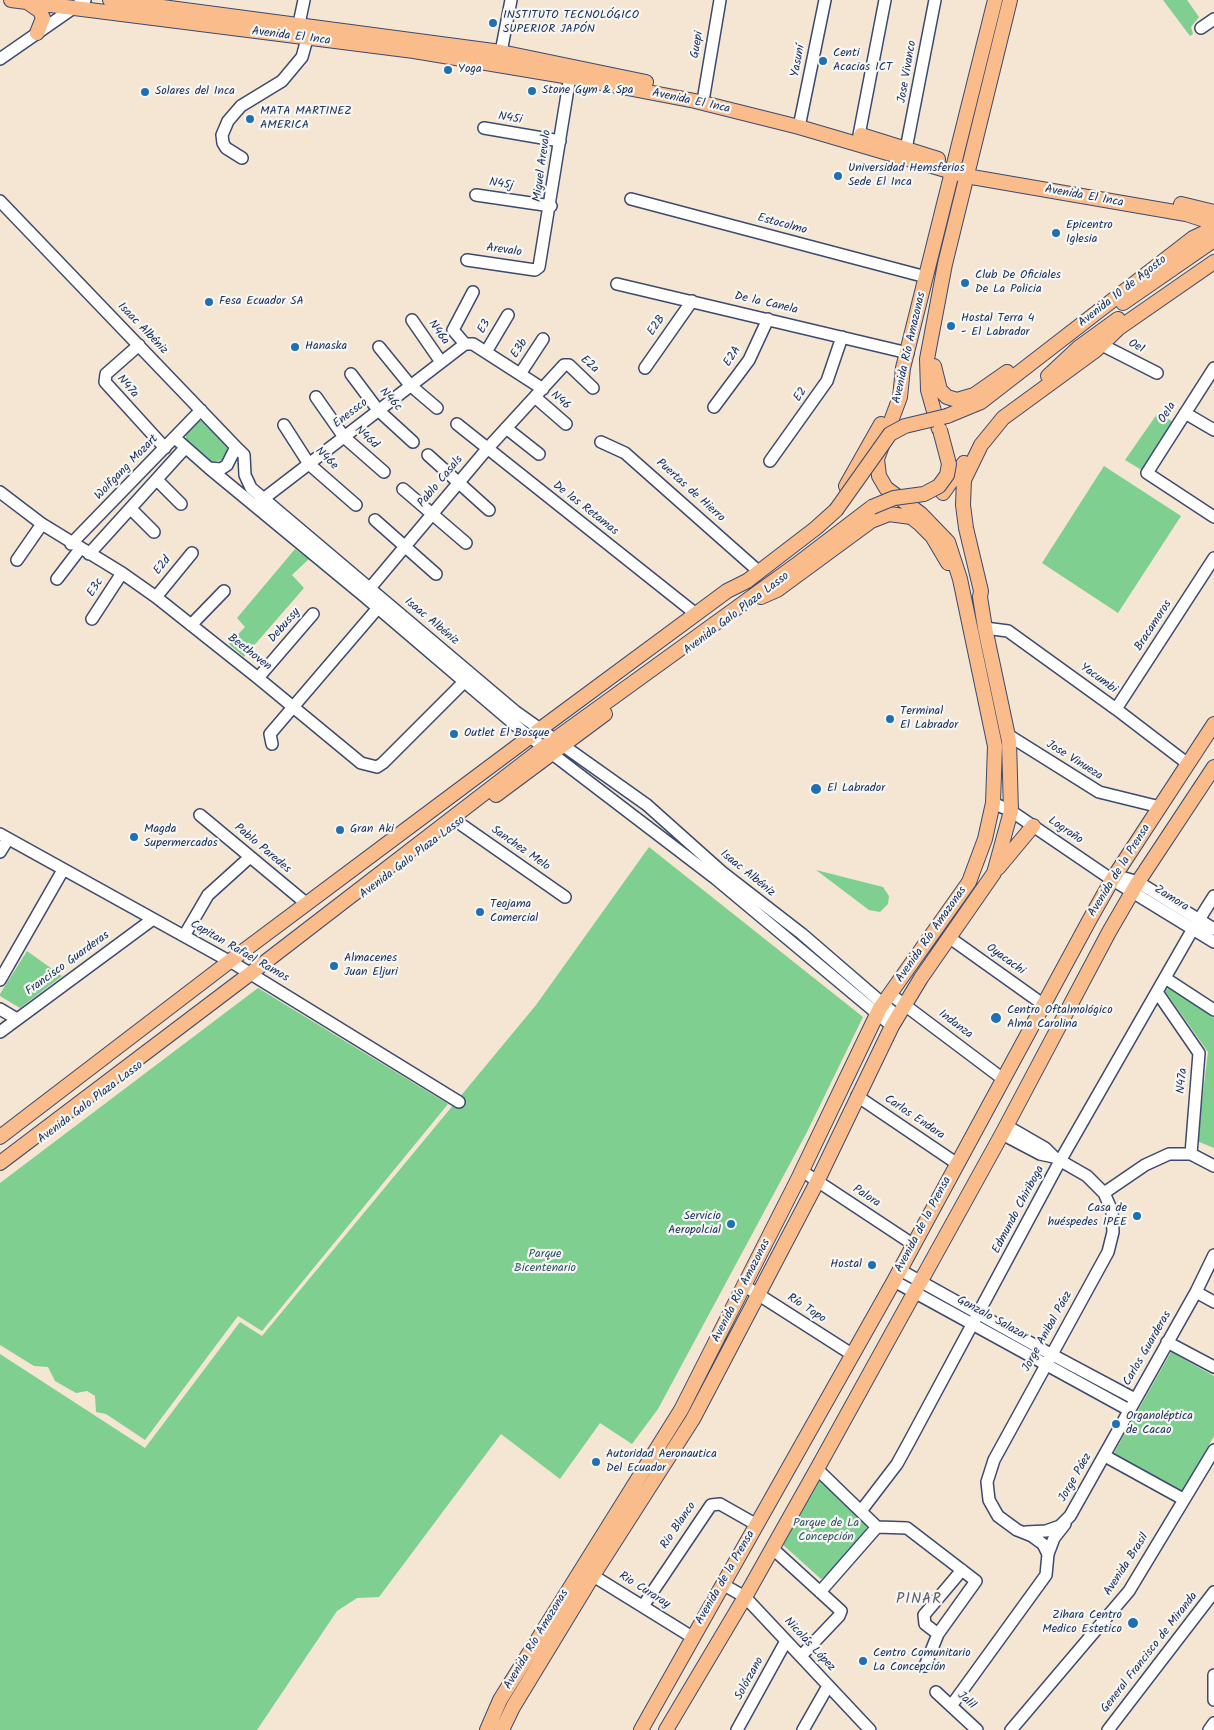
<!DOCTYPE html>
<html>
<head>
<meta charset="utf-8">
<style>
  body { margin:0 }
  canvas { display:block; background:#f4e6d2 }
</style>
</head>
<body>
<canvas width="1214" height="1730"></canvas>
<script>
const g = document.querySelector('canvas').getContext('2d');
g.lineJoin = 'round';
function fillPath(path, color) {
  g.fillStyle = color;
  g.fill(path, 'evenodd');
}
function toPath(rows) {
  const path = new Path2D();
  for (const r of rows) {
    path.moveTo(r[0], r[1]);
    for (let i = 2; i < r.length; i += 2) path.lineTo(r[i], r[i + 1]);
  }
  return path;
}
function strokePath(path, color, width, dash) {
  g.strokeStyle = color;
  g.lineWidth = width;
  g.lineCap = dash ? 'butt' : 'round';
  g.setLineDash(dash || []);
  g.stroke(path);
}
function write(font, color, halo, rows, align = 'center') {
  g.font = font + ' Kalam,sans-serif';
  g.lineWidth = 4.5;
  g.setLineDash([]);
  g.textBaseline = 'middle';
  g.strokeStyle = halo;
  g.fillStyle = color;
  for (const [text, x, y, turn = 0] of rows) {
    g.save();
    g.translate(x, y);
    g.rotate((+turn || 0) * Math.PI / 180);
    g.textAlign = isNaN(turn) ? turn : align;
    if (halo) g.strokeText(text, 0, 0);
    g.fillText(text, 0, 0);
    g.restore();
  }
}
const green = toPath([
  [1163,0,1187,0,1199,17,1191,27,1193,34,1190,36],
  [1157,414,1176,423,1145,472,1125,460],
  [199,421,206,421,227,447,228,455,224,460,210,462,186,440,186,435],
  [1104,466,1181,516,1118,613,1042,563],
  [295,549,309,559,292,575,304,588,244,657,229,644,245,627,237,618],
  [649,847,863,1017,806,1134,658,1409,632,1444,600,1423,560,1479,501,1434,379,1597,357,1598,337,1611,257,1730,0,1730,0,1354,145,1448,240,1322,262,1336,536,1005],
  [816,870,883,887,889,896,888,904,880,912,869,910],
  [27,951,62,976,20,1008,0,996,0,994],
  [1170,986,1214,1018,1214,1148,1197,1141,1208,1052,1165,991],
  [258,988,448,1104,262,1331,238,1316,145,1440,106,1414,96,1412,95,1396,87,1391,76,1393,55,1381,48,1367,34,1366,0,1345,0,1183],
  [1171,1352,1214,1376,1214,1436,1182,1492,1114,1453],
  [819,1481,824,1482,872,1525,866,1528,866,1533,830,1574,821,1579,781,1543]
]);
const minor = toPath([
  [1201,28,1214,19],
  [297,33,304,0],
  [501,52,511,0],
  [0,59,85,0],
  [704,95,720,0],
  [799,127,825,0],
  [484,128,560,141],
  [859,135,885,0],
  [906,149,935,0],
  [242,158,226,148,223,143,222,135,228,121,241,106,282,81,302,57,307,39],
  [476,195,551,206],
  [631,199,926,277],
  [0,201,236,447,244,455,245,475,251,488,516,712,647,805,722,872,802,934,897,1016],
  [467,260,535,270,539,267,571,70],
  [617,284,908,353],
  [412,320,441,362],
  [465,344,453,330,473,292],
  [139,345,106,374,105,382,165,448],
  [1102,345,1157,373],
  [379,347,410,385,437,408],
  [486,352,508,315],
  [645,368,692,301],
  [1214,368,1147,473,1214,517],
  [351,374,378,410,413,442],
  [520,374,543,339],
  [316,397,344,437,384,472],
  [536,398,566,424],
  [714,407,749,360,768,319],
  [1185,413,1214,430],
  [457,424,696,614],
  [284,425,309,464,356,505],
  [506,428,539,454],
  [175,438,209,468,364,596,521,730,716,879,892,1026],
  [601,442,625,453,756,569],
  [428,455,489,510],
  [770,461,827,381,842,337],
  [209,468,221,469,227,465,236,447],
  [157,480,181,504],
  [403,489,466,543],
  [0,492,42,524,122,573,156,597,258,678,361,763,377,767,383,763,465,681],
  [258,503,465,344,473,344,543,389],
  [131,509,154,532],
  [375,520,436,574],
  [71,544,201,410],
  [89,554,185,448],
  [17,560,42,524],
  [57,579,80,549],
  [365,594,487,449,564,365,569,365,593,388],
  [156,597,192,553],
  [92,619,122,573],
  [191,625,224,591],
  [985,628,1008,631,1116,709,1188,764],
  [258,678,313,614],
  [1116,709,1214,558],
  [1008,735,1099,792,1160,807],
  [272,744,270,734,383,602],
  [993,803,1011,811,1108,877,1214,942],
  [200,815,307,904],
  [459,823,565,897],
  [0,834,238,966,459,1102],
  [0,852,8,839],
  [1112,880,1121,877,1138,882,1214,929],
  [184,936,208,895,250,857],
  [950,938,1044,1005],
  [1165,978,1214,1010],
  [0,980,63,870],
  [1157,992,1199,1053,1191,1154],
  [890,994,1003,1079],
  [0,1009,17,1019],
  [0,1032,153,919],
  [857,1096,956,1163],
  [1007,1126,1045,1148,1054,1157],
  [1002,1134,1040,1154,1054,1157,1087,1176,1104,1193,1112,1211,1113,1232,1108,1252,994,1460,987,1482,989,1500,998,1516,1017,1530,1032,1536,1043,1544,1048,1554],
  [802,1171,914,1245],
  [1104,1193,1145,1165,1169,1154,1191,1154,1214,1166],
  [900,1270,1047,1352,1135,1399],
  [894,1281,1129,1410],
  [745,1286,853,1355],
  [1196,1292,1214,1302],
  [1167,1342,1214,1367],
  [1105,1456,1183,1499],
  [817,1469,877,1527,907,1528,976,1581,938,1634,925,1666],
  [861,1511,897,1464,908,1444,1060,1161,1190,934,1214,896],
  [1026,1532,1046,1531,1060,1526,1070,1516,1196,1292,1214,1255],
  [772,1548,841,1611,839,1616,801,1656],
  [587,1572,692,1637],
  [724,1585,745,1597,870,1730],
  [820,1592,877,1527],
  [643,1606,711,1505,720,1504,757,1525],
  [938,1634,925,1624,924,1615,962,1570],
  [1214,1675,1214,1700],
  [936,1692,977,1730],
  [951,1706,1046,1575,1048,1554,1054,1538,1065,1524],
  [737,1730,786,1641],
  [803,1730,828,1686],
  [1011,1730,1129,1591,1214,1450],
  [1108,1730,1214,1592],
  [1209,1730,1214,1723]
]);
const major = toPath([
  [11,0,414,51,570,77,695,101,799,127,966,176,1186,214,1214,223],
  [110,0,501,52,646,82],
  [27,2,40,11,43,18,37,33],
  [861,135,938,159],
  [1181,204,1214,212],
  [1123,303,1214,240],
  [1116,330,1214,262],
  [934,366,940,390,947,397,957,400,974,395,1007,372],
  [1048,376,1078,348,1118,319],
  [947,416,981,402,1193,238,1214,228],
  [939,429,928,390,927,359,945,264,1010,0],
  [846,486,881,424],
  [943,493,964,463],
  [761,597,777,590,871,521,889,514,911,517,920,524,932,536,948,563],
  [496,795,605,714],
  [998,868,1033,826],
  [0,1137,234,958,539,730,727,591,747,581,816,528,836,510],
  [0,1163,251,973,543,748,796,565,872,507],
  [487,1730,500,1700,681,1410,798,1179,880,1008,969,882,985,839,993,803,995,746,960,579,948,542,921,514,886,488,879,476,877,459,900,397,903,368,995,0],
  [502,1730,513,1707,592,1577,693,1419,814,1188,892,1026,921,978,994,873,1011,811,1009,741,985,628,980,597,981,591,966,528,963,505,964,480,981,445,1003,418,1096,350,1122,325],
  [641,1730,894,1281,1090,919,1112,880,1214,724],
  [666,1730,745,1597,817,1469,1002,1134,1109,932,1138,882,1214,767]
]);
const majorBridge = toPath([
  [872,507,894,498,924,494,939,486,947,475,949,464,940,430],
  [836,510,890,434,905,426,947,416]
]);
const markers = [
  [493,23,5,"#1f6fb2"],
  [823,61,5,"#1f6fb2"],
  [448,70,5,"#1f6fb2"],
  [532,91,5,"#1f6fb2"],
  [145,92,5,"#1f6fb2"],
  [250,119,5,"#1f6fb2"],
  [838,176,5,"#1f6fb2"],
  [1056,233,5,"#1f6fb2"],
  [965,283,5,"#1f6fb2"],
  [209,302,5,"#1f6fb2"],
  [951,326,5,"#1f6fb2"],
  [295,347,5,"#1f6fb2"],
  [890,719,5,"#1f6fb2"],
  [454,734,5,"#1f6fb2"],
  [816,789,6,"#1f6fb2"],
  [340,830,5,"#1f6fb2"],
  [134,837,5,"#1f6fb2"],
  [480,912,5,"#1f6fb2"],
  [334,966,5,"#1f6fb2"],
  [996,1018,6,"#1f6fb2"],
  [1137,1216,5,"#1f6fb2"],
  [731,1224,5,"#1f6fb2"],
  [872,1265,5,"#1f6fb2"],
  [1116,1424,5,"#1f6fb2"],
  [596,1462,5,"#1f6fb2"],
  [1133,1623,6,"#1f6fb2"],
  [863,1661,5,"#1f6fb2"]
];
const poiNames = [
  ["INSTITUTO TECNOLÓGICO",503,16],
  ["SUPERIOR JAPÓN",503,30],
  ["Centi",833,54],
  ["Acacias ICT",833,68],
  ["Yoga",458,70],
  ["Stone Gym & Spa",542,91],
  ["Solares del Inca",155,92],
  ["MATA MARTINEZ",260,112],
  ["AMERICA",260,126],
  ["Universidad Hemsferios",848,169],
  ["Sede El Inca",848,183],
  ["Epicentro",1066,226],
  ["Iglesia",1066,240],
  ["Club De Oficiales",975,276],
  ["De La Policia",975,290],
  ["Fesa Ecuador SA",219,302],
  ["Hostal Terra 4",961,319],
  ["- El Labrador",961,333],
  ["Hanaska",305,347],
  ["Terminal",900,712],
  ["El Labrador",900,726],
  ["Outlet El Bosque",464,734],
  ["El Labrador",827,789],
  ["Magda",144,830],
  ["Supermercados",144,844],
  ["Gran Aki",350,830],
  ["Teojama",490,905],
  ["Comercial",490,919],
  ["Almacenes",344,959],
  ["Juan Eljuri",344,973],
  ["Centro Oftalmológico",1007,1011],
  ["Alma Carolina",1007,1025],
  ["Casa de",1127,1209,"right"],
  ["huéspedes IPEE",1127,1223,"right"],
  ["Servicio",721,1217,"right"],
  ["Aeropolcial",721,1231,"right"],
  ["Hostal",862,1265,"right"],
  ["Organoléptica",1126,1417],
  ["de Cacao",1126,1431],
  ["Autoridad Aeronautica",606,1455],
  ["Del Ecuador",606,1469],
  ["Zihara Centro",1122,1616,"right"],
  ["Medico Estetico",1122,1630,"right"],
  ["Centro Comunitario",873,1654],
  ["La Concepción",873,1668]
];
const streetNames = [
  ["Avenida El Inca",291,37,7],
  ["Guepi",698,45,-80],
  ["Yasuní",799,61,-79],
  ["Jose Vivanco",908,72,-80],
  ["Avenida El Inca",691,102,12],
  ["N45i",510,119,10],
  ["Miguel Arevalo",543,166,-82],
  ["N45j",501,185,9],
  ["Avenida El Inca",1084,197,10],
  ["Estocolmo",782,225,15],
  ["Arevalo",504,251,8],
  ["Avenida 10 de Agosto",1123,292,-38],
  ["De la Canela",766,304,13],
  ["E2B",657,326,-55],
  ["E3",485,327,-60],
  ["Isaac Albéniz",142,329,46],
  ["N46a",438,333,55],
  ["Oe1",1136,347,28],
  ["Avenida Río Amazonas",910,348,-77],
  ["E3b",520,349,-56],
  ["E2A",733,357,-56],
  ["E2a",589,365,42],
  ["N47a",127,387,49],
  ["E2",801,395,-55],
  ["N46c",390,400,48],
  ["N46",560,401,41],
  ["Oe1a",1168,413,-58],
  ["Enessco",351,414,-38],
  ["N46d",366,438,42],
  ["N46e",326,459,45],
  ["Wolfgang Mozart",127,468,-46],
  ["Pablo Casals",441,482,-50],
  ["Puertas de Hierro",690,491,42],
  ["De las Retamas",585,509,38],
  ["E2d",163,566,-51],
  ["E3c",96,588,-57],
  ["Avenida Galo Plaza Lasso",737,614,-37],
  ["Isaac Albéniz",431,622,40],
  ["Debussy",285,626,-49],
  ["Bracamoros",1154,626,-57],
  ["Beethoven",249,653,38],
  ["Yacumbi",1098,679,36],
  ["Jose Vinueza",1074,761,32],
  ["Logroño",1065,831,34],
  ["Pablo Paredes",262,849,40],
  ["Sanchez Melo",520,849,35],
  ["Avenida Galo Plaza Lasso",413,858,-37],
  ["Avenida de la Prensa",1120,871,-58],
  ["Isaac Albéniz",747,874,39],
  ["Zamora",1171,899,32],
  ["Avenida Río Amazonas",932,935,-55],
  ["Capitan Rafael Ramos",239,952,30],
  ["Oyacachi",1005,960,36],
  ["Francisco Guarderas",68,964,-36],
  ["Indanza",955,1025,37],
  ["N47a",1183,1081,-85],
  ["Avenida Galo Plaza Lasso",91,1103,-37],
  ["Carlos Endara",914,1118,34],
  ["Palora",866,1197,33],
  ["Edmundo Chiriboga",1019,1210,-62],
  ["Avenida de la Prensa",924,1225,-62],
  ["Avenida Río Amazonas",742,1291,-63],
  ["Río Topo",806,1309,33],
  ["Gonzalo Salazar",992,1319,29],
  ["Jorge Anibal Páez",1048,1332,-61],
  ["Carlos Guarderas",1148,1349,-60],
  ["Jorge Páez",1076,1478,-60],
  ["Rio Blanco",679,1526,-56],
  ["Avenida Brasil",1127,1565,-57],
  ["Avenida de la Prensa",726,1578,-60],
  ["Rio Curaray",644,1591,32],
  ["Avenida Río Amazonas",537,1640,-59],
  ["Nicolás López",809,1645,47],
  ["General Francisco de Miranda",1150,1653,-52],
  ["Solórzano",750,1679,-61],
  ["Jalil",966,1701,43]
];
const parkNames = [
  ["Parque",545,1255],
  ["Bicentenario",545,1269],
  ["Parque de La",826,1524],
  ["Concepción",826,1538]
];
const quarterNames = [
  ["PINAR",919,1600]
];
fillPath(green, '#7ecf90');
strokePath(minor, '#3c4a6f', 14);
strokePath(major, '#3c4a6f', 16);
strokePath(minor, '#fff', 11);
strokePath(major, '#f9bc8a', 14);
strokePath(majorBridge, '#3c4a6f', 16, []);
strokePath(majorBridge, '#f9bc8a', 14);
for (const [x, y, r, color] of markers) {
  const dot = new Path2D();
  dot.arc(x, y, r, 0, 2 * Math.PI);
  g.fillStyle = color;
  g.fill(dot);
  strokePath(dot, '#f6f6f2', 2);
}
write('12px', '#1b2f5e', '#f6f6f2', poiNames, 'left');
write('12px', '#1b2f5e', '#f6f6f2', streetNames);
write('12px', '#34576a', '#f6f6f2', parkNames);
g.letterSpacing = '1px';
write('15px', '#5f5d6f', '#f6f6f2', quarterNames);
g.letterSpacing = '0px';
</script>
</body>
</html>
